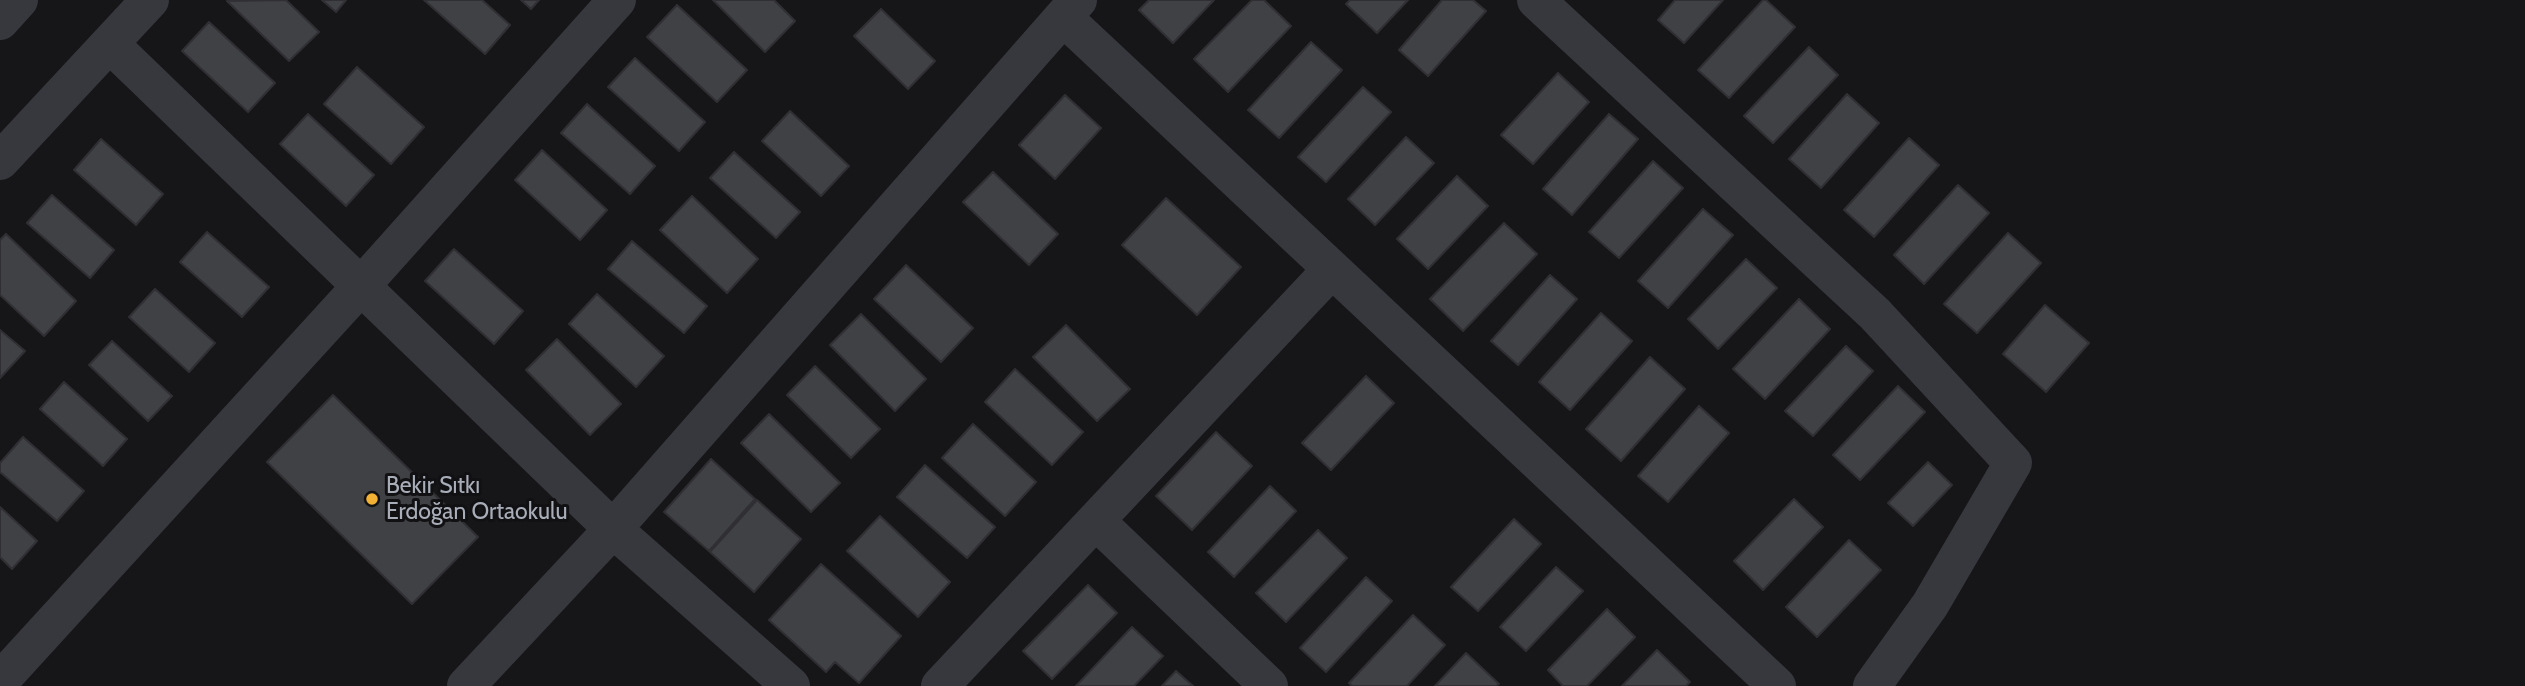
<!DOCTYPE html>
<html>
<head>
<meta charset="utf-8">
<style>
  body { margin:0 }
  canvas { display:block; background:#161618 }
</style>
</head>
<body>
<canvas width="2525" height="686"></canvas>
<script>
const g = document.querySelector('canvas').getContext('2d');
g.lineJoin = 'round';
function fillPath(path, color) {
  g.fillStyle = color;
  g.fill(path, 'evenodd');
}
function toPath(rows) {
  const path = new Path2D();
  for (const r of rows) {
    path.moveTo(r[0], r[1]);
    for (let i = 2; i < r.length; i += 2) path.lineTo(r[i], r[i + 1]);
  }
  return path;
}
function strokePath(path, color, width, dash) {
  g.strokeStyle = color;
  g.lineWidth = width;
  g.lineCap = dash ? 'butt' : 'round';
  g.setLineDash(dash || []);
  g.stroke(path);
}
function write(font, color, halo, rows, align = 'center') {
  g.font = font + ' Cabin,sans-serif';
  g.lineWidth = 6;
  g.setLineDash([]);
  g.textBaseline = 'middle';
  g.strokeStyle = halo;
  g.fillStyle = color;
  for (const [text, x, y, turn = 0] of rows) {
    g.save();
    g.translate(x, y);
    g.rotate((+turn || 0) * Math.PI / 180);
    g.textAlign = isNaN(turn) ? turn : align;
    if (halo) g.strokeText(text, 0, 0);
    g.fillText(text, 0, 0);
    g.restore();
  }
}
const building = toPath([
  [286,0,319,32,289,61,227,1,286,0],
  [322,0,346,0,336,12,322,0],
  [424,0,482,0,510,25,485,54,424,0],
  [521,0,539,0,531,9,521,0],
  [713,0,774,0,795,21,765,52,713,0],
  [1149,0,1214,0,1173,43,1139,10,1149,0],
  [1252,0,1264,0,1291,26,1228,92,1194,59,1252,0],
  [1350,0,1408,0,1377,33,1346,4,1350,0],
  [1442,0,1473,0,1486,11,1428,76,1399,50,1442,0],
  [1675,0,1723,0,1684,43,1658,20,1675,0],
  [1763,0,1766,0,1795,27,1729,98,1698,70,1763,0],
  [677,5,747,70,717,102,647,37,677,5],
  [881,9,935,61,908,89,854,36,881,9],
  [209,22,275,83,248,112,182,51,209,22],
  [1311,42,1342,70,1279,138,1248,110,1311,42],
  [1809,47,1838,75,1773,143,1744,116,1809,47],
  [635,58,705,122,679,151,608,87,635,58],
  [357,67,424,127,391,164,324,104,357,67],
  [1558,73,1589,102,1533,164,1501,135,1558,73],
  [1363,87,1391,112,1326,182,1298,157,1363,87],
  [1847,94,1879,123,1821,188,1789,159,1847,94],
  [1065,95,1101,128,1055,179,1019,145,1065,95],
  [587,104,655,166,630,194,561,133,587,104],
  [790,111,849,166,821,196,762,141,790,111],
  [308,114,374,175,346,206,280,144,308,114],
  [1609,114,1638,139,1572,215,1543,189,1609,114],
  [1406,137,1434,163,1375,225,1348,199,1406,137],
  [1909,138,1939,165,1874,237,1844,210,1909,138],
  [101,139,163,194,136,225,74,170,101,139],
  [542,150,607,210,580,240,515,180,542,150],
  [734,152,800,212,776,238,710,178,734,152],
  [1653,161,1683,188,1619,258,1589,232,1653,161],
  [993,172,1058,234,1029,265,963,202,993,172],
  [1457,176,1488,206,1428,269,1397,239,1457,176],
  [1958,185,1989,213,1924,284,1894,255,1958,185],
  [52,195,114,250,90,278,27,223,52,195],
  [692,196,758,259,727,293,660,230,692,196],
  [1166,198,1241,267,1197,315,1122,245,1166,198],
  [1703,209,1733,235,1668,308,1638,281,1703,209],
  [1504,223,1537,254,1463,331,1430,299,1504,223],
  [207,232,269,287,242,317,180,262,207,232],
  [2008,233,2041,263,1977,333,1944,304,2008,233],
  [6,234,76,301,44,336,0,295,0,240,6,234],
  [632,241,707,306,684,333,608,269,632,241],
  [454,249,523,311,494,344,425,281,454,249],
  [1746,259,1777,288,1718,349,1688,319,1746,259],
  [906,265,973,328,941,362,874,299,906,265],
  [1550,275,1577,299,1518,365,1491,341,1550,275],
  [155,289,215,343,189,372,129,317,155,289],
  [597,294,664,356,636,387,569,324,597,294],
  [1799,299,1830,329,1765,399,1733,369,1799,299],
  [2045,305,2089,343,2046,392,2003,354,2045,305],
  [1601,313,1632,341,1570,410,1539,382,1601,313],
  [861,314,926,379,895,411,830,345,861,314],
  [1066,325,1130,389,1097,421,1033,357,1066,325],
  [0,330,25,351,0,378,0,330],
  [557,339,621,404,590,435,526,370,557,339],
  [112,341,172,396,148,421,89,365,112,341],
  [1846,346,1873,371,1813,436,1785,411,1846,346],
  [1650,357,1685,389,1621,461,1586,429,1650,357],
  [815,366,880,429,851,458,787,395,815,366],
  [1015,369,1083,432,1052,465,985,402,1015,369],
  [1366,376,1394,403,1331,470,1302,443,1366,376],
  [64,382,127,439,103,466,40,409,64,382],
  [1898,386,1925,412,1860,480,1833,455,1898,386],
  [333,395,478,537,412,604,267,462,333,395],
  [1699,406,1729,433,1668,502,1638,476,1699,406],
  [769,414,840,483,811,512,741,443,769,414],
  [973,424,1036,482,1005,516,942,458,973,424],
  [1216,432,1252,466,1192,530,1156,496,1216,432],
  [23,437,84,491,57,521,0,472,0,463,23,437],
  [711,459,755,499,709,551,664,512,711,459],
  [1928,462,1952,485,1913,526,1888,503,1928,462],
  [925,465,995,527,967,558,897,497,925,465],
  [1270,486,1296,511,1234,577,1208,552,1270,486],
  [1794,499,1823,527,1763,590,1734,561,1794,499],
  [757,500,801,539,754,592,710,552,757,500],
  [0,507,37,541,12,569,0,557,0,507],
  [880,516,950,582,918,617,847,551,880,516],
  [1514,519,1541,544,1478,611,1451,587,1514,519],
  [1318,530,1347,558,1286,622,1256,593,1318,530],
  [1849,540,1881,570,1817,637,1786,607,1849,540],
  [821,564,901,636,859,683,835,662,826,672,769,620,821,564],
  [1556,567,1583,591,1526,651,1500,627,1556,567],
  [1366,577,1392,601,1326,672,1300,648,1366,577],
  [1088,585,1117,613,1052,679,1023,651,1088,585],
  [1607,609,1635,637,1587,686,1563,686,1548,670,1607,609],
  [1413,615,1445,645,1407,686,1352,686,1349,683,1413,615],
  [1132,627,1163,656,1134,686,1076,686,1132,627],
  [1657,650,1690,682,1686,686,1622,686,1657,650],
  [1466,653,1499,684,1496,686,1435,686,1466,653],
  [1176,671,1193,686,1162,686,1176,671]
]);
const minor = toPath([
  [1536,0,1875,314,2013,463,1930,605,1872,686],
  [1063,17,1777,686],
  [0,21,19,0],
  [110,44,613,529,791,686],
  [0,161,150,0],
  [1096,521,1269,686],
  [0,681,361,286,617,0],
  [466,686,613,529,1078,0],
  [940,686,1332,269]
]);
const markers = [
  [372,499,7,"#f2b134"]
];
const poiNames = [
  ["Bekir Sıtkı",386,486],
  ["Erdoğan Ortaokulu",386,512]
];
fillPath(building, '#404145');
strokePath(building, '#303034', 2);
strokePath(minor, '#37383d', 38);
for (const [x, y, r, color] of markers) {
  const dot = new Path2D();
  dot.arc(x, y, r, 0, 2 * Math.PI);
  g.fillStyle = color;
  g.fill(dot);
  strokePath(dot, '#111113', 2.5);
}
write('23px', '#a8adb8', '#111113', poiNames, 'left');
</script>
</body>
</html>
